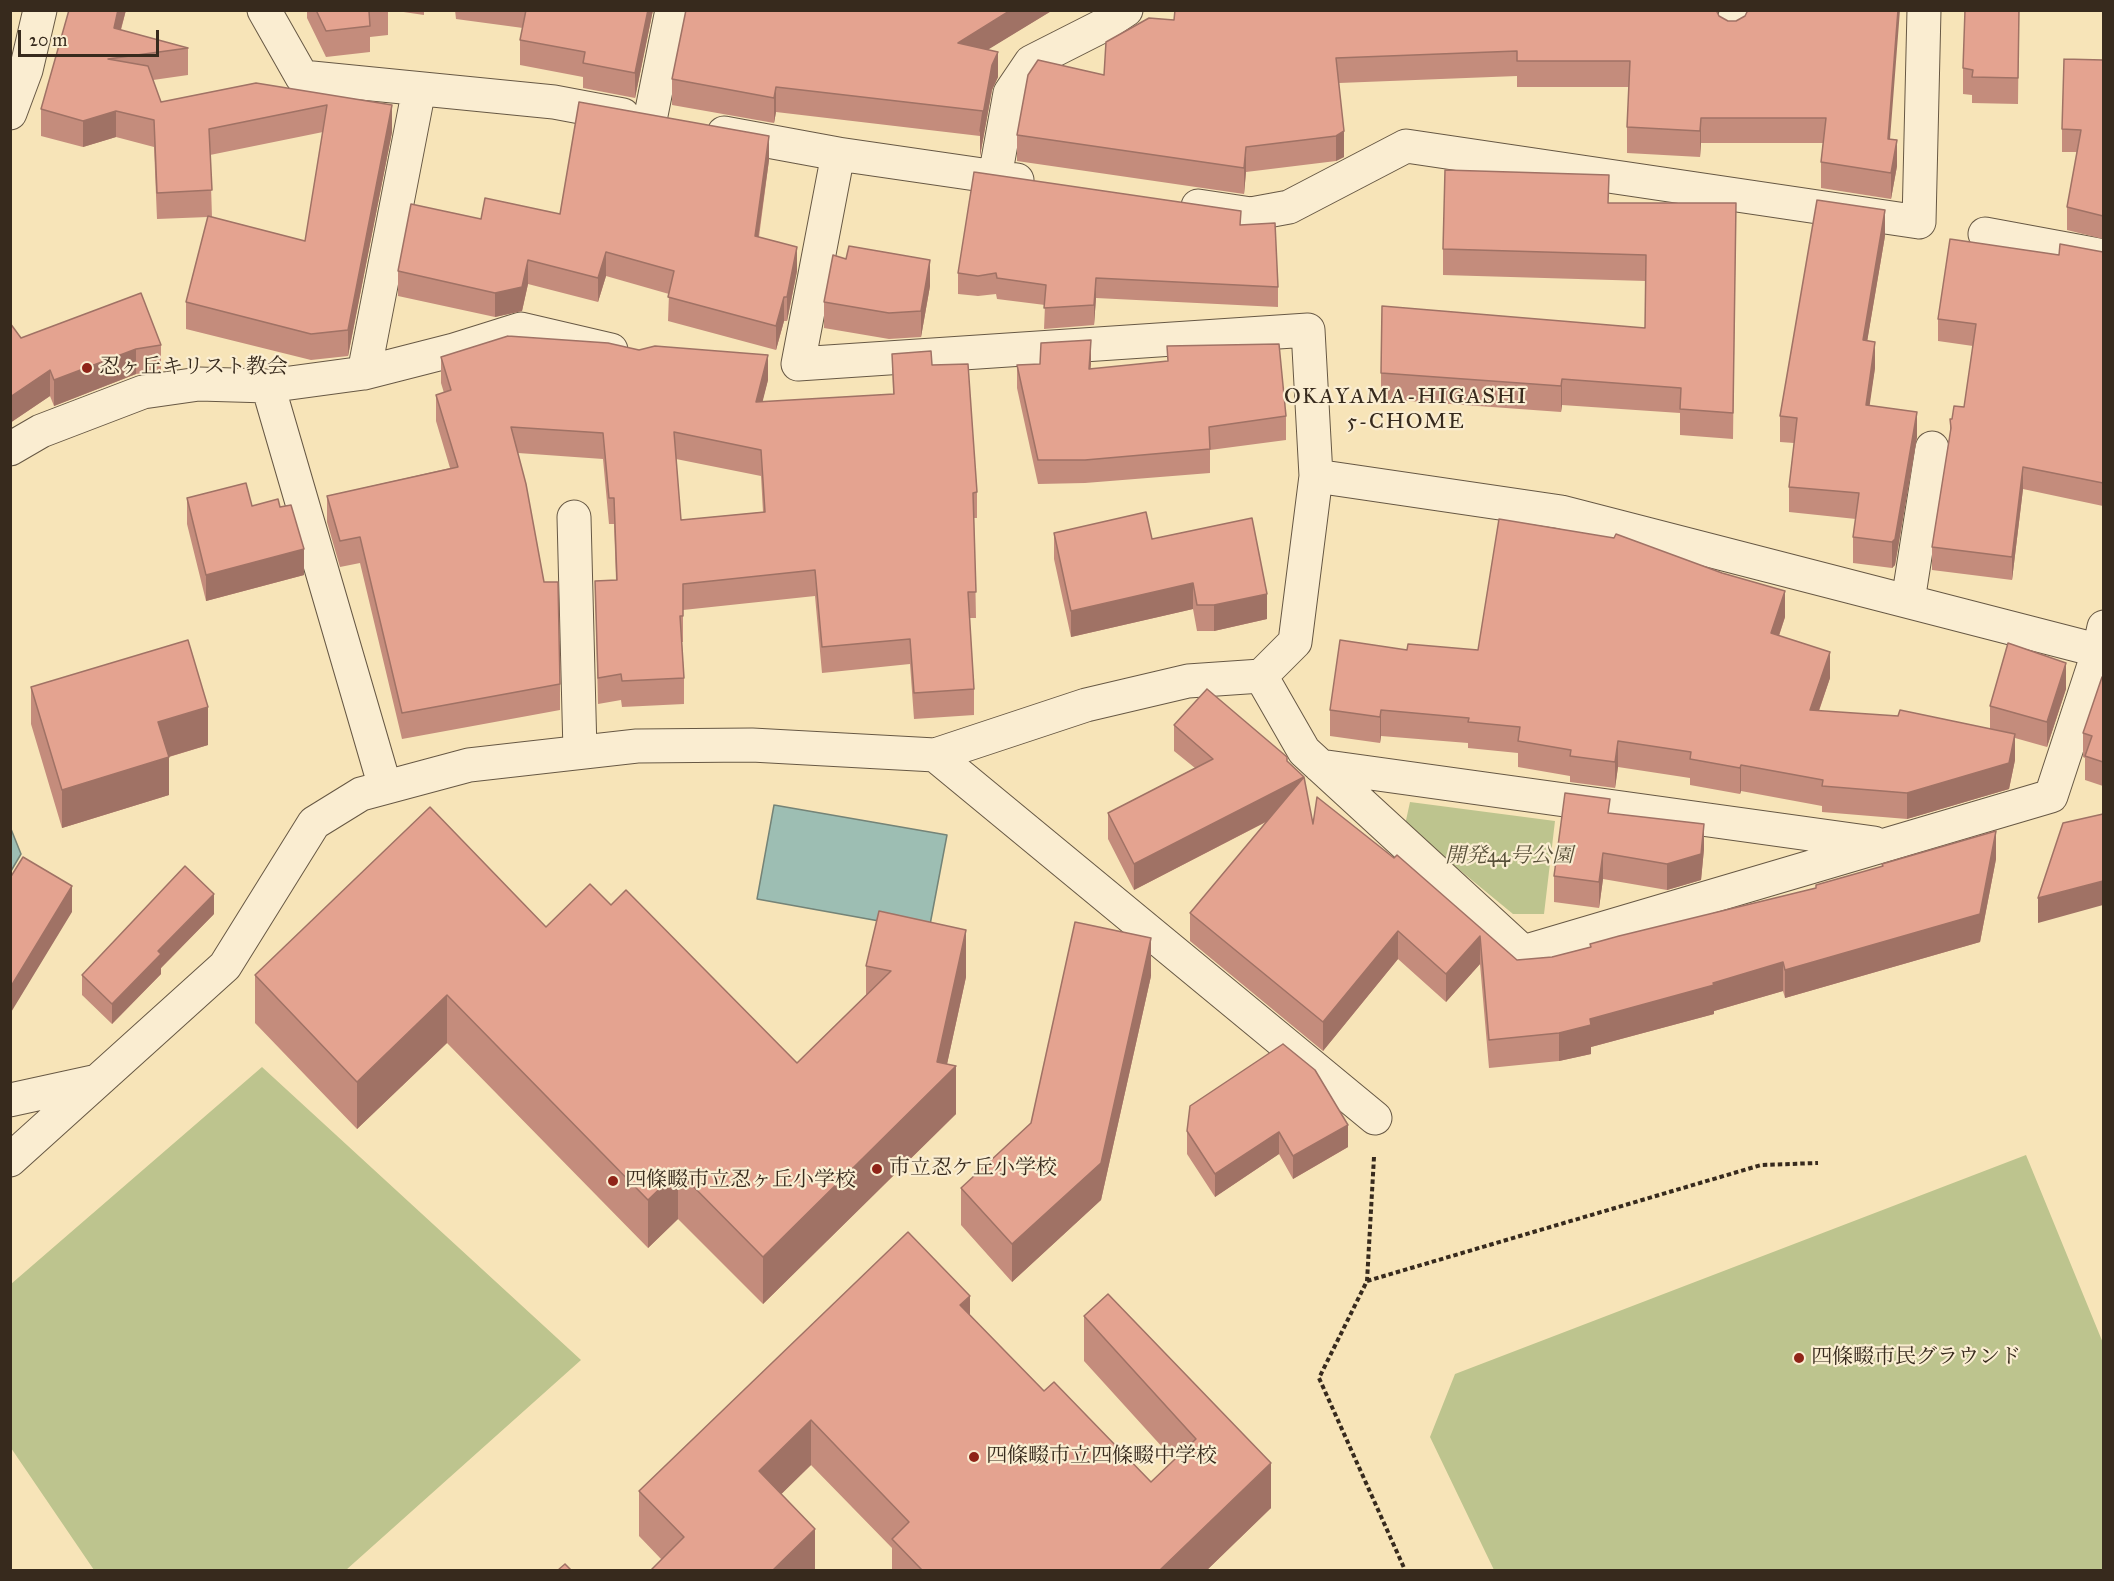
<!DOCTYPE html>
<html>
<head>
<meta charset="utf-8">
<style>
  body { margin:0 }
  #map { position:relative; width:2114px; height:1581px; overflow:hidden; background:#f7e4b8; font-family:"IM FELL Great Primer",serif }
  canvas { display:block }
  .frame { position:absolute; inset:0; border:12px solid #372a1d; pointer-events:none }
  .scale { position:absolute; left:18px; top:30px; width:141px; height:27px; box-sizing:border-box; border:3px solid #372a1d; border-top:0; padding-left:8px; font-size:18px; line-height:21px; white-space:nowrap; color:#372a1d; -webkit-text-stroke:4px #faedd1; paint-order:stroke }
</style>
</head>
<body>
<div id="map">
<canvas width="2114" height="1581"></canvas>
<div class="frame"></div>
<div class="scale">20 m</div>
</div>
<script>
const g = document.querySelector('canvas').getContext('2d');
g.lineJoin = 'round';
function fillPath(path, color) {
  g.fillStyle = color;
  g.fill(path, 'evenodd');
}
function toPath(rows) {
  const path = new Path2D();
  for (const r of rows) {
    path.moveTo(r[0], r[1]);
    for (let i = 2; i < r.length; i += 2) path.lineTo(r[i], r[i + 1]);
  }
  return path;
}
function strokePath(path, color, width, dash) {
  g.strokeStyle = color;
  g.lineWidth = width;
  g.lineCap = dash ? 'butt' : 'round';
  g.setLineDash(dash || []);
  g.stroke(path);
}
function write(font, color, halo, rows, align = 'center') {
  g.font = font + ' "IM FELL Great Primer","Noto Serif JP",serif';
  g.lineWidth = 4.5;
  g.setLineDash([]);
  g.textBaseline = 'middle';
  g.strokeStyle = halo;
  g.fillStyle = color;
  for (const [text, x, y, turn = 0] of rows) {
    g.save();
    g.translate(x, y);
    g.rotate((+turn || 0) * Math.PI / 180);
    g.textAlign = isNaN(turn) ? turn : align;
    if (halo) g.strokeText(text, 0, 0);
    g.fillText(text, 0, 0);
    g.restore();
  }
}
const green = toPath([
  [1410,802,1555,821,1544,914,1513,914,1405,825],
  [262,1067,581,1360,346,1570,94,1570,11,1448,11,1284],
  [2026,1155,2103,1343,2103,1570,1494,1570,1430,1437,1455,1374]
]);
const water = toPath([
  [774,805,947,835,929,930,757,899,774,805],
  [11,829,21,854,11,871,10,871,11,829]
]);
const path = toPath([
  [1374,1157,1367,1281,1319,1378,1405,1570],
  [1367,1281,1761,1165,1818,1163]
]);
const minor = toPath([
  [264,10,302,77,554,102,623,115],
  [1732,28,1737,10],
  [10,113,26,70,40,10],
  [650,120,672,10],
  [724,133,838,154,1017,180],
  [995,177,1010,93,1031,62,1102,26,1126,10],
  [1198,206,1251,214,1289,207,1406,146,1919,222,1924,10],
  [1985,234,2104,256],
  [364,373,419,89],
  [268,386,385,787],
  [10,449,41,431,143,392,199,384,268,386,364,373,454,350,521,329,611,350],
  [1316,476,1561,512,2104,652],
  [574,517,580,752],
  [1908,601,1932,448],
  [1261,676,1304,751,1523,952,2051,796,2099,650,2104,627],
  [935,755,1375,1118],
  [1320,766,1874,843],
  [10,1100,97,1081],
  [10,1160,225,966,314,823,361,794,469,765,637,746,752,745,935,755,1086,705,1188,681,1261,676,1295,642,1316,476,1308,330,798,364,838,154]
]);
const wall = toPath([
  [69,10,126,10,121,30,188,48,188,75,153,80,161,102,392,105,392,132,348,356,311,360,186,329,186,302,208,217,157,219,154,147,116,137,83,147,41,136,41,109],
  [323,132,305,241,212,217,210,155],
  [307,10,388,10,388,35,370,37,370,52,326,57,307,18],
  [390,10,424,10,424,15],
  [455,10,653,10,635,98,583,88,583,77,520,65,520,40,523,28,456,19],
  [686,10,1053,10,988,49,998,77,992,90,980,156,980,136,776,112,774,123,672,105,672,79],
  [1175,10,1718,10,1717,13,1719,16,1890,139,1897,166,1891,199,1821,188,1821,162,1823,143,1701,143,1700,157,1627,153,1627,127,1629,87,1517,87,1517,76,1339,83,1344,157,1336,161,1246,172,1244,194,1017,161,1017,135,1104,75,1174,20],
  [2019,10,2018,104,1972,103,1972,95,1963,94,1963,68],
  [2103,60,2103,239,2067,230,2067,207,2077,152,2062,152,2062,129],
  [769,160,759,237,797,271,787,321,784,321,776,350,668,321,669,294,606,276,598,302,528,284,522,311,495,317,398,296,398,271,481,219,560,214],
  [1609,203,1736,203,1733,439,1680,435,1680,413,1562,405,1561,412,1381,399,1381,373,1645,328,1646,281,1443,275,1443,249],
  [1241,225,1278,287,1278,307,1096,298,1094,325,1044,329,1045,305,997,299,996,294,978,296,958,294,958,273],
  [1885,236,1867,341,1875,368,1869,405,1917,437,1895,565,1892,568,1853,563,1853,537,1856,519,1789,512,1789,487,1794,443,1780,442,1780,416],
  [2101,252,2103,252,2103,506,2023,489,2012,580,1932,570,1932,547,1950,434,1950,419,1952,419,1964,407,1973,346,1938,341,1938,319,2059,255],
  [930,286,921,337,889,339,824,328,824,302],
  [10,323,21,338,161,345,161,371,136,374,54,406,50,396,10,423],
  [892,354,932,365,977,492,977,518,974,518,976,618,969,618,974,689,974,715,914,719,910,664,822,673,815,596,683,610,683,642,682,642,684,678,684,704,622,707,621,700,598,704,595,581,616,580,614,524,609,524,603,459,518,453,560,684,560,710,402,739,360,563,340,567,327,522,327,496,450,468,436,421,436,395,444,393,441,383,441,357,768,380,762,402,893,394],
  [676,459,761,476,763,512,681,520],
  [1091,363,1090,369,1286,416,1286,440,1210,450,1210,473,1085,483,1038,484,1017,388,1017,365],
  [187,498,252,506,280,507,304,575,206,601,187,524],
  [1054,533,1152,539,1267,619,1214,631,1197,631,1193,609,1071,637,1054,559],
  [1785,617,1779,636,1830,678,1819,711,1990,729,1990,706,2066,689,2047,747,2015,738,2015,760,2009,789,1907,819,1822,812,1822,806,1741,791,1740,794,1690,785,1690,778,1618,767,1615,788,1570,782,1570,776,1518,767,1518,753,1468,748,1468,743,1381,736,1380,743,1330,736,1330,710,1407,650,1478,650],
  [2103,678,2103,786,2085,780,2085,758,2083,757,2083,733],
  [31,687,208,745,169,757,169,795,62,828,31,724],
  [1174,725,1287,761,1313,824,1517,960,1552,957,1590,947,1590,944,1816,888,1882,866,1882,864,1996,859,1980,942,1785,998,1783,991,1714,1011,1714,1014,1591,1047,1591,1054,1559,1061,1489,1068,1480,964,1446,1002,1398,959,1323,1051,1190,941,1190,913,1266,822,1134,890,1108,839,1108,813,1195,768,1174,751],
  [1610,813,1704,849,1701,880,1667,890,1603,879,1599,908,1554,902,1554,876],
  [611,905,797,1063,866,995,866,966,966,977,947,1064,956,1114,763,1304,678,1219,648,1248,447,1043,357,1129,255,1023,255,975,546,927],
  [214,914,161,968,161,974,112,1024,82,995,82,975],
  [1151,976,1101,1200,1012,1282,961,1225,961,1188,1031,1123],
  [1348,1125,1348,1147,1293,1179,1279,1154,1215,1197,1187,1154,1187,1131],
  [970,1315,1044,1391,1151,1482,1174,1460,1084,1361,1084,1316,1271,1508,1207,1570,892,1570,892,1548,811,1465,781,1494,815,1570,662,1560,639,1536,639,1491]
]);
const shadedWall = toPath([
  [118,10,126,10,114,54,114,28],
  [648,10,653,10,635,98,635,73],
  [1011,10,1053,10,958,68,958,43],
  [1898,10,1900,10,1888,165,1888,139],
  [998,52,998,77,992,90,980,156,980,131,992,65],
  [776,87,776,112,774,123,774,98],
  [392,105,392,132,348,356,348,330],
  [116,111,116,137,83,147,83,121],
  [1701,118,1701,143,1700,157,1700,131],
  [1344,131,1344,157,1336,161,1336,136],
  [769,136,769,160,755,260,755,236],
  [1897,140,1897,166,1891,199,1891,173],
  [1246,147,1246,172,1244,194,1244,168],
  [1885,210,1885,236,1863,366,1863,340],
  [797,247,797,271,787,321,787,297],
  [606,252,606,276,598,302,598,278],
  [528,260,528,284,522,311,495,317,495,293],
  [930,260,930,286,921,337,921,311],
  [1096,278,1096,298,1094,325,1094,305],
  [784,297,784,321,776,350,776,326],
  [1091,340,1091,363,1089,392,1089,369],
  [1875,342,1875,368,1866,431,1866,405],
  [136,349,136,374,54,406,54,380],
  [768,355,768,380,756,428,756,402],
  [50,370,50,396,10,423,10,397],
  [1562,379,1562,405,1561,412,1561,386],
  [1917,412,1917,437,1895,565,1892,568,1892,542],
  [2023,467,2023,489,2012,580,2012,557],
  [304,549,304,575,206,601,206,575],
  [1193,583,1193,609,1071,637,1071,611],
  [1785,591,1785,617,1771,659,1771,633],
  [1267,594,1267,619,1214,631,1214,605],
  [1830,652,1830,678,1810,736,1810,710],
  [2066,663,2066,689,2047,747,2047,722],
  [208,707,208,745,158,760,158,722],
  [1381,710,1381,736,1380,743,1380,717],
  [2015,734,2015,760,2009,789,1907,819,1907,793],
  [1618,741,1618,767,1615,788,1615,762],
  [169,757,169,795,62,828,62,790],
  [1741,765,1741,791,1740,794,1740,768],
  [1304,777,1304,802,1134,890,1134,864],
  [1704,824,1704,849,1701,880,1667,890,1667,864],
  [1996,831,1996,859,1980,942,1785,998,1785,970],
  [1603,853,1603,879,1599,908,1599,882],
  [2103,881,2103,905,2038,923,2038,898],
  [72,886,72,912,10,1014,10,988],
  [214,894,214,914,161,968,161,974,112,1024,112,1004,158,951],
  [966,930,966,977,944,1078,956,1066,956,1114,763,1304,763,1257,937,1062],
  [1398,931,1398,959,1323,1051,1323,1022],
  [1480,936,1480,964,1446,1002,1446,974],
  [1151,938,1151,976,1101,1200,1012,1282,1012,1244],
  [1783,962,1783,991,1714,1011,1714,1014,1591,1047,1591,1054,1559,1061,1559,1033,1590,1019],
  [447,995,447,1043,357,1129,357,1082],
  [1348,1125,1348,1147,1293,1179,1293,1156],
  [1279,1132,1279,1154,1215,1197,1215,1174],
  [678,1171,678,1219,648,1248,648,1200],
  [970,1296,970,1341,960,1305],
  [811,1420,811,1465,759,1516,759,1471],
  [1271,1463,1271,1508,1207,1570,1160,1570],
  [815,1529,815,1570,773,1570]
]);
const building = toPath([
  [69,10,118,10,114,28,188,48,108,59,148,66,161,102,256,83,392,105,348,330,311,334,186,302,208,216,305,241,327,105,209,129,212,190,157,193,154,120,116,111,83,121,41,109,69,10],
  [316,10,376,10,369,11,370,26,326,31,316,10],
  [526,10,648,10,635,73,583,63,585,52,520,40,526,10],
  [686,10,1011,10,958,43,998,52,992,65,980,131,983,111,776,87,774,98,672,79,686,10],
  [1175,10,1716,10,1719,16,1728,21,1736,21,1745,16,1748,10,1898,10,1888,139,1897,140,1891,173,1821,162,1826,118,1701,118,1700,131,1627,127,1630,61,1517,61,1517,51,1336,58,1344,131,1336,136,1246,147,1244,168,1017,135,1028,75,1038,60,1104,75,1106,42,1149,18,1174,20,1175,10],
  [1965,10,2019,10,2018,78,1972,77,1973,70,1963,68,1965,10],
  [2064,59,2103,60,2103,216,2067,207,2081,130,2062,129,2064,59],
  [579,102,769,136,755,236,797,247,787,297,784,297,776,326,668,297,674,271,606,252,598,278,528,260,522,287,495,293,398,271,411,204,481,219,485,198,560,214,579,102],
  [1445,170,1609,175,1608,203,1736,203,1733,413,1680,409,1681,388,1562,379,1561,386,1381,373,1382,306,1645,328,1646,255,1443,249,1445,170],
  [974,172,1241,211,1240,225,1275,223,1278,287,1096,278,1094,305,1044,308,1046,285,997,278,996,273,978,276,958,273,974,172],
  [1817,200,1885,210,1863,340,1875,342,1866,405,1917,412,1895,539,1892,542,1853,537,1859,493,1789,487,1797,418,1780,416,1817,200],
  [1950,239,2059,255,2060,244,2103,252,2103,483,2023,467,2012,557,1932,547,1951,428,1950,419,1952,419,1954,406,1964,407,1976,324,1938,319,1950,239],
  [849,246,930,260,921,311,889,313,824,302,833,255,846,259,849,246],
  [141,293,161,345,136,349,54,380,50,370,10,397,10,323,21,338,141,293],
  [508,336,608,343,639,350,655,346,768,355,756,402,894,394,892,354,931,351,932,365,968,364,977,492,973,493,976,592,968,592,974,689,914,693,910,639,822,647,815,570,683,584,683,616,680,616,684,678,622,681,621,674,598,678,595,581,617,580,614,498,609,498,603,433,511,427,526,484,544,582,558,582,560,684,402,713,360,537,340,541,327,496,458,467,436,395,451,390,441,357,508,336],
  [674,432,761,450,765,512,681,520,674,432],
  [1091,340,1089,369,1168,361,1167,346,1279,344,1286,416,1209,427,1210,449,1085,460,1038,460,1017,365,1040,364,1041,343,1091,340],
  [246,483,252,506,278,499,280,507,291,505,304,549,206,575,187,498,246,483],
  [1146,512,1152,539,1252,518,1267,594,1214,605,1197,605,1193,583,1071,611,1054,533,1146,512],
  [1499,519,1614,538,1616,534,1722,573,1785,591,1771,633,1830,652,1810,710,1898,716,1900,710,2015,734,2009,763,1907,793,1822,786,1823,780,1741,765,1740,768,1690,759,1691,752,1618,741,1615,762,1570,756,1571,750,1518,741,1520,727,1468,722,1469,718,1381,710,1380,717,1330,710,1340,640,1407,650,1408,644,1478,650,1499,519],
  [188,640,208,707,158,722,169,757,62,790,31,687,188,640],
  [2008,643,2066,663,2047,722,1990,706,2008,643],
  [2102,677,2103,678,2103,762,2085,756,2092,736,2083,733,2102,677],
  [1207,689,1287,757,1287,761,1304,777,1134,864,1108,813,1213,759,1174,725,1207,689],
  [1304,777,1313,824,1317,797,1394,858,1397,855,1517,960,1552,957,1591,947,1590,944,1619,936,1816,888,1816,885,1883,866,1882,864,1996,831,1980,914,1785,970,1783,962,1713,983,1714,985,1590,1019,1591,1025,1559,1033,1489,1040,1480,936,1446,974,1398,931,1323,1022,1190,913,1304,777],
  [1565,793,1610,799,1608,813,1704,824,1701,854,1667,864,1603,853,1599,882,1554,876,1565,793],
  [430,807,546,927,590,884,611,905,626,890,797,1063,891,971,866,966,879,911,966,930,937,1062,956,1066,763,1257,678,1171,648,1200,447,995,357,1082,255,975,430,807],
  [2103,814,2103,881,2038,898,2063,823,2103,814],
  [23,857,72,886,10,988,10,878,23,857],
  [185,866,214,894,158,951,161,954,112,1004,82,975,185,866],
  [1075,922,1151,938,1101,1163,1012,1244,961,1188,1031,1123,1075,922],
  [1283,1044,1315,1070,1348,1125,1293,1156,1279,1132,1215,1174,1187,1131,1190,1106,1283,1044],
  [908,1232,970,1296,960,1305,1044,1391,1054,1382,1151,1482,1196,1439,1084,1316,1108,1294,1271,1463,1160,1570,922,1570,892,1539,909,1522,811,1420,759,1471,815,1529,773,1570,651,1570,684,1537,639,1491,908,1232],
  [565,1564,571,1570,558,1570,565,1564]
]);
const markers = [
  [87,368,6,"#8f2418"],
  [877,1169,6,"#8f2418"],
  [613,1181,6,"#8f2418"],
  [1799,1358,6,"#8f2418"],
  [974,1457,6,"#8f2418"]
];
const poiNames = [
  ["忍ヶ丘キリスト教会",99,368],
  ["市立忍ケ丘小学校",889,1169],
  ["四條畷市立忍ヶ丘小学校",625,1181],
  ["四條畷市民グラウンド",1811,1358],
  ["四條畷市立四條畷中学校",986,1457]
];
const parkNames = [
  ["開発44号公園",1509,857]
];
const neighbourhoodNames = [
  ["OKAYAMA-HIGASHI",1406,398],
  ["5-CHOME",1406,423]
];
fillPath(green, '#bdc48e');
fillPath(water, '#9dbeb3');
strokePath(water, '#748377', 1.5);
strokePath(minor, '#675844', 35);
strokePath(path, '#372a1d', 4, [4.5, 3]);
strokePath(minor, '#faedd1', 33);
fillPath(wall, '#c48c7c');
fillPath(shadedWall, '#a07265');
fillPath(building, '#e4a390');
strokePath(building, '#a07265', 1.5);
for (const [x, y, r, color] of markers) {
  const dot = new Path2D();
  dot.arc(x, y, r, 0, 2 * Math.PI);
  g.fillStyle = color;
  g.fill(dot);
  strokePath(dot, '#faedd1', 2);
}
write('21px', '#372a1d', '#faedd1', poiNames, 'left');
write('italic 21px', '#585039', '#faedd1', parkNames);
g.letterSpacing = '1.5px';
write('22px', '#372a1d', '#faedd1', neighbourhoodNames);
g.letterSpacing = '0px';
</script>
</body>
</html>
